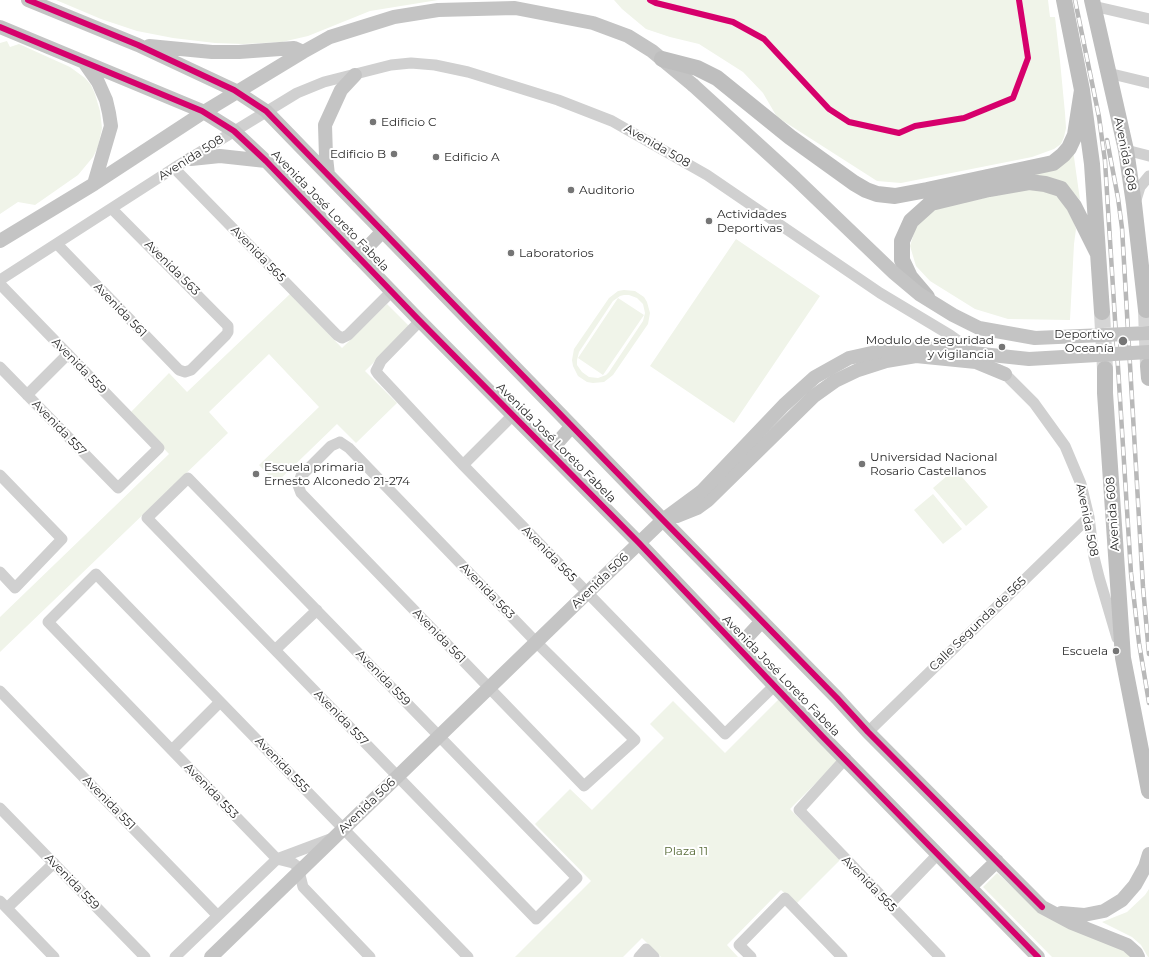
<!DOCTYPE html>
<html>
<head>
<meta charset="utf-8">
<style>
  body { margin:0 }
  canvas { display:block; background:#fff }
</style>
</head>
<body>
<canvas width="1149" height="957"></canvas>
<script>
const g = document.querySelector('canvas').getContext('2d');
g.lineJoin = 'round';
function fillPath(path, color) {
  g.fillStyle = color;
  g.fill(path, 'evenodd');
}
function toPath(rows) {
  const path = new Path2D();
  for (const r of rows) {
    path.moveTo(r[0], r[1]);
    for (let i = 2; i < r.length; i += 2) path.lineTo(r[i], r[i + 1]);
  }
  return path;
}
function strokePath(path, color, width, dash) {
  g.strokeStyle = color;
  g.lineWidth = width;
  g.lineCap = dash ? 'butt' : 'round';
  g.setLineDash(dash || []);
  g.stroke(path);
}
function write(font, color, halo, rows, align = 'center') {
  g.font = font + ' Montserrat,sans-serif';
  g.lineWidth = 4;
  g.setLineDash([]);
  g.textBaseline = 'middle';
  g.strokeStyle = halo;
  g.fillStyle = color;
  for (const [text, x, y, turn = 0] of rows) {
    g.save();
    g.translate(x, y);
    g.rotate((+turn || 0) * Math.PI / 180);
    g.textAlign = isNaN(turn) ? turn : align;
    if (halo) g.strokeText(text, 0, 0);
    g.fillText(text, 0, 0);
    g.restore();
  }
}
const green = toPath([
  [56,0,438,0,370,11,308,36,282,42,243,44,215,43,173,38,137,31,101,19],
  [614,0,1048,0,1050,17,1055,17,1060,61,1065,113,1066,128,1064,137,1061,144,1054,149,1032,157,901,183,877,181,777,117,763,93,743,72,699,44,670,37,646,29,622,9],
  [7,41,10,47,19,44,70,67,85,78,91,85,95,94,100,111,102,128,98,147,93,157,78,175,35,205,18,202,0,214,0,43],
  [1073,150,1080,200,1068,187,1027,176],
  [1032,187,1054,193,1070,211,1076,229,1074,244,1070,320,1008,319,975,309,930,281,916,266,910,246,916,227,932,210],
  [736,239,820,296,734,423,650,366],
  [624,290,635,291,644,297,647,302,650,313,648,324,613,375,604,382,593,383,587,382,578,376,573,366,572,360,574,349,609,298,618,291],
  [624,295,629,295,637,298,643,304,645,313,643,321,609,372,606,375,598,378,589,377,582,372,577,365,577,360,579,352,613,301,620,296],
  [290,294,342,348,387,304,410,327,365,371,397,403,356,443,337,424,276,483,259,465,319,407,269,354,209,412,228,433,0,652,0,617,169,454,130,413,169,373,187,392],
  [618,298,644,315,603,375,578,358],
  [955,469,988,507,966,526,933,488],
  [933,494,962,529,943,544,914,510],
  [779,699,839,760,790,809,840,860,796,904,781,890,727,945,738,957,661,957,642,938,623,957,515,957,591,881,535,824,570,789,592,810,664,738,650,724,673,701,725,753],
  [997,873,1033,906,1125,951,1131,957,1052,957,983,887],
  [1149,889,1149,957,1148,957,1141,945,1132,937,1102,922,1127,912,1145,895]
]);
const highwayTunnel = toPath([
  [1146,310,1148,366],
  [1102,312,1105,369]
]);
const minor = toPath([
  [1093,6,1149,19],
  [1108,73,1149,83],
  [1126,150,1149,156],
  [174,168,337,335,342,338,348,335,391,292],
  [1135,203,1140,187,1149,176],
  [57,244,179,370,185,372,191,370,226,335,228,332,228,326,112,209],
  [0,280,174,168,297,93,324,82,391,65,411,63,435,65,468,72,558,100,612,121,707,175,880,293,950,335,975,353],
  [0,284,159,448,118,488,0,367],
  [420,321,381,361,376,371,378,374,463,465,725,734,775,685],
  [999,370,1005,374,1034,403,1065,446,1081,484,1089,517,1094,557,1099,577,1117,638],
  [27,395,68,354],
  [340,442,349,448,536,642,635,740,584,786,301,493,298,485,301,476,331,446,340,442],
  [463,465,513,415],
  [0,475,62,539,15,588,0,572],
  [188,478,577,878,536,919,147,518,188,478],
  [275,650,317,610],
  [0,691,217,915],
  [868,732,1089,517],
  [172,750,220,702],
  [846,758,799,810,940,957],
  [0,808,145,957],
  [0,901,54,957],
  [889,905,938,854],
  [7,908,54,863],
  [175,957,277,859,333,838],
  [370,957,303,887,298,867,293,863,277,859,48,622,96,574,468,957],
  [639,957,646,949,654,957],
  [751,957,739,945,785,898,842,957]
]);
const major = toPath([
  [28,0,138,45,234,90,266,111,663,520,837,698,868,732,1042,907,1072,923,1127,945,1136,953,1138,957],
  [0,27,202,111,234,131,266,161,417,318,639,543,823,737,1038,957],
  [149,46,212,52,239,52,294,48,303,52],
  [84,62,98,82,106,100,109,113,111,126,94,184],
  [191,159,220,156,266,161],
  [328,175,326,157,325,125,341,90,355,75],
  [0,241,94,184,204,112,303,52,330,37,394,17,438,10,515,8,593,23,628,36,652,51,693,85],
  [358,257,383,231],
  [549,452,572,426],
  [677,516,697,508,708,500,814,396,835,381,858,370,886,361,916,356,976,362,1005,374],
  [738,647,762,621],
  [970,887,997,861],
  [1061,913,1084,915,1104,911,1122,900,1135,885,1145,867,1149,854],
  [211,957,587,593,663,520,701,492]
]);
const highway = toPath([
  [1064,0,1082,90,1092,164,1102,312],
  [1092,0,1126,150,1134,204,1146,310],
  [662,59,697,68,717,78,790,137,854,183,866,190,877,194,895,196,927,190,1053,163,1063,155,1069,148,1075,135,1082,90],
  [927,297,910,277,902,260,902,241,911,221,931,203,989,189,1029,182,1045,184,1061,189,1074,206,1098,254],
  [1148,366,1149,378],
  [1105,369,1105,393,1123,658,1149,791]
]);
const rail = toPath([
  [1075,0,1099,117,1105,161,1131,573,1139,643,1149,703],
  [1107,140,1118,198,1122,228,1143,587,1149,654]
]);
const majorBridge = toPath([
  [693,85,795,178,894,273,919,294,953,315,979,328,1035,338,1149,333],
  [701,492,784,405,815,377,849,358,885,350,925,348,1029,359,1149,352]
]);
const cycleway = toPath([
  [28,0,138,45,234,90,266,111,663,520,837,698,868,732,1042,907],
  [650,0,656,3,733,22,764,39,829,109,849,122,899,133,915,126,964,118,1013,98,1028,58,1019,0],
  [0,27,202,111,234,131,266,161,417,318,639,543,823,737,1038,957]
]);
const markers = [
  [373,122,4,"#757575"],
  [394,154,4,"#757575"],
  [436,157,4,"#757575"],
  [571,190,4,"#757575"],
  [709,221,4,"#757575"],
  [511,253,4,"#757575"],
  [1123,341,5,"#757575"],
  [1002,347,4,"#757575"],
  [862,464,4,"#757575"],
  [256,474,4,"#757575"],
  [1116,651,4,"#757575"]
];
const poiNames = [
  ["Edificio C",381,122],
  ["Edificio B",386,154,"right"],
  ["Edificio A",444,157],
  ["Auditorio",579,190],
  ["Actividades",717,214],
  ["Deportivas",717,228],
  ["Laboratorios",519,253],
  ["Deportivo",1114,334,"right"],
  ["Oceanía",1114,348,"right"],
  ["Modulo de seguridad",994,340,"right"],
  ["y vigilancia",994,354,"right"],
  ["Universidad Nacional",870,457],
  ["Rosario Castellanos",870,471],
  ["Escuela primaria",264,467],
  ["Ernesto Alconedo 21-274",264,481],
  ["Escuela",1108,651,"right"]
];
const streetNames = [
  ["Avenida 508",657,146,30],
  ["Avenida 608",1125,154,79],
  ["Avenida 508",191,158,-32],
  ["Avenida José Loreto Fabela",330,211,46],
  ["Avenida 565",258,254,46],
  ["Avenida 563",172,268,45],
  ["Avenida 561",120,310,46],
  ["Avenida 559",79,366,46],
  ["Avenida 557",59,428,46],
  ["Avenida José Loreto Fabela",556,443,45],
  ["Avenida 608",1113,514,-94],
  ["Avenida 508",1087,520,79],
  ["Avenida 565",549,554,46],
  ["Avenida 506",600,581,-44],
  ["Avenida 563",487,591,46],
  ["Calle Segunda de 565",978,624,-44],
  ["Avenida 561",439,636,46],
  ["Avenida José Loreto Fabela",781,676,46],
  ["Avenida 559",383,678,46],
  ["Avenida 557",341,718,46],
  ["Avenida 555",282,765,46],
  ["Avenida 553",211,791,46],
  ["Avenida 551",109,803,46],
  ["Avenida 506",367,806,-44],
  ["Avenida 559",72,882,46],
  ["Avenida 565",869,884,46]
];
const parkNames = [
  ["Plaza 11",686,851]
];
fillPath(green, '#f0f4e9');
strokePath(highwayTunnel, '#d5d5d5', 16, [16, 8]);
strokePath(minor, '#d0d0d0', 11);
strokePath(major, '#c4c4c4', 14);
strokePath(highway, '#bebebe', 16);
strokePath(rail, '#b8b8b8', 4.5);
strokePath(rail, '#fff', 3, [9]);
strokePath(majorBridge, '#c4c4c4', 14);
strokePath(cycleway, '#d6006c', 6);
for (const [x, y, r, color] of markers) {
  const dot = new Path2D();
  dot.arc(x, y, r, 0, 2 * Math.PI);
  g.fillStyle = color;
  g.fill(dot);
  strokePath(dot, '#fff', 1.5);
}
write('12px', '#2b2b2b', '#fff', poiNames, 'left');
write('12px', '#2b2b2b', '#fff', streetNames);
write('12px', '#566a36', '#fff', parkNames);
</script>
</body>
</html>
